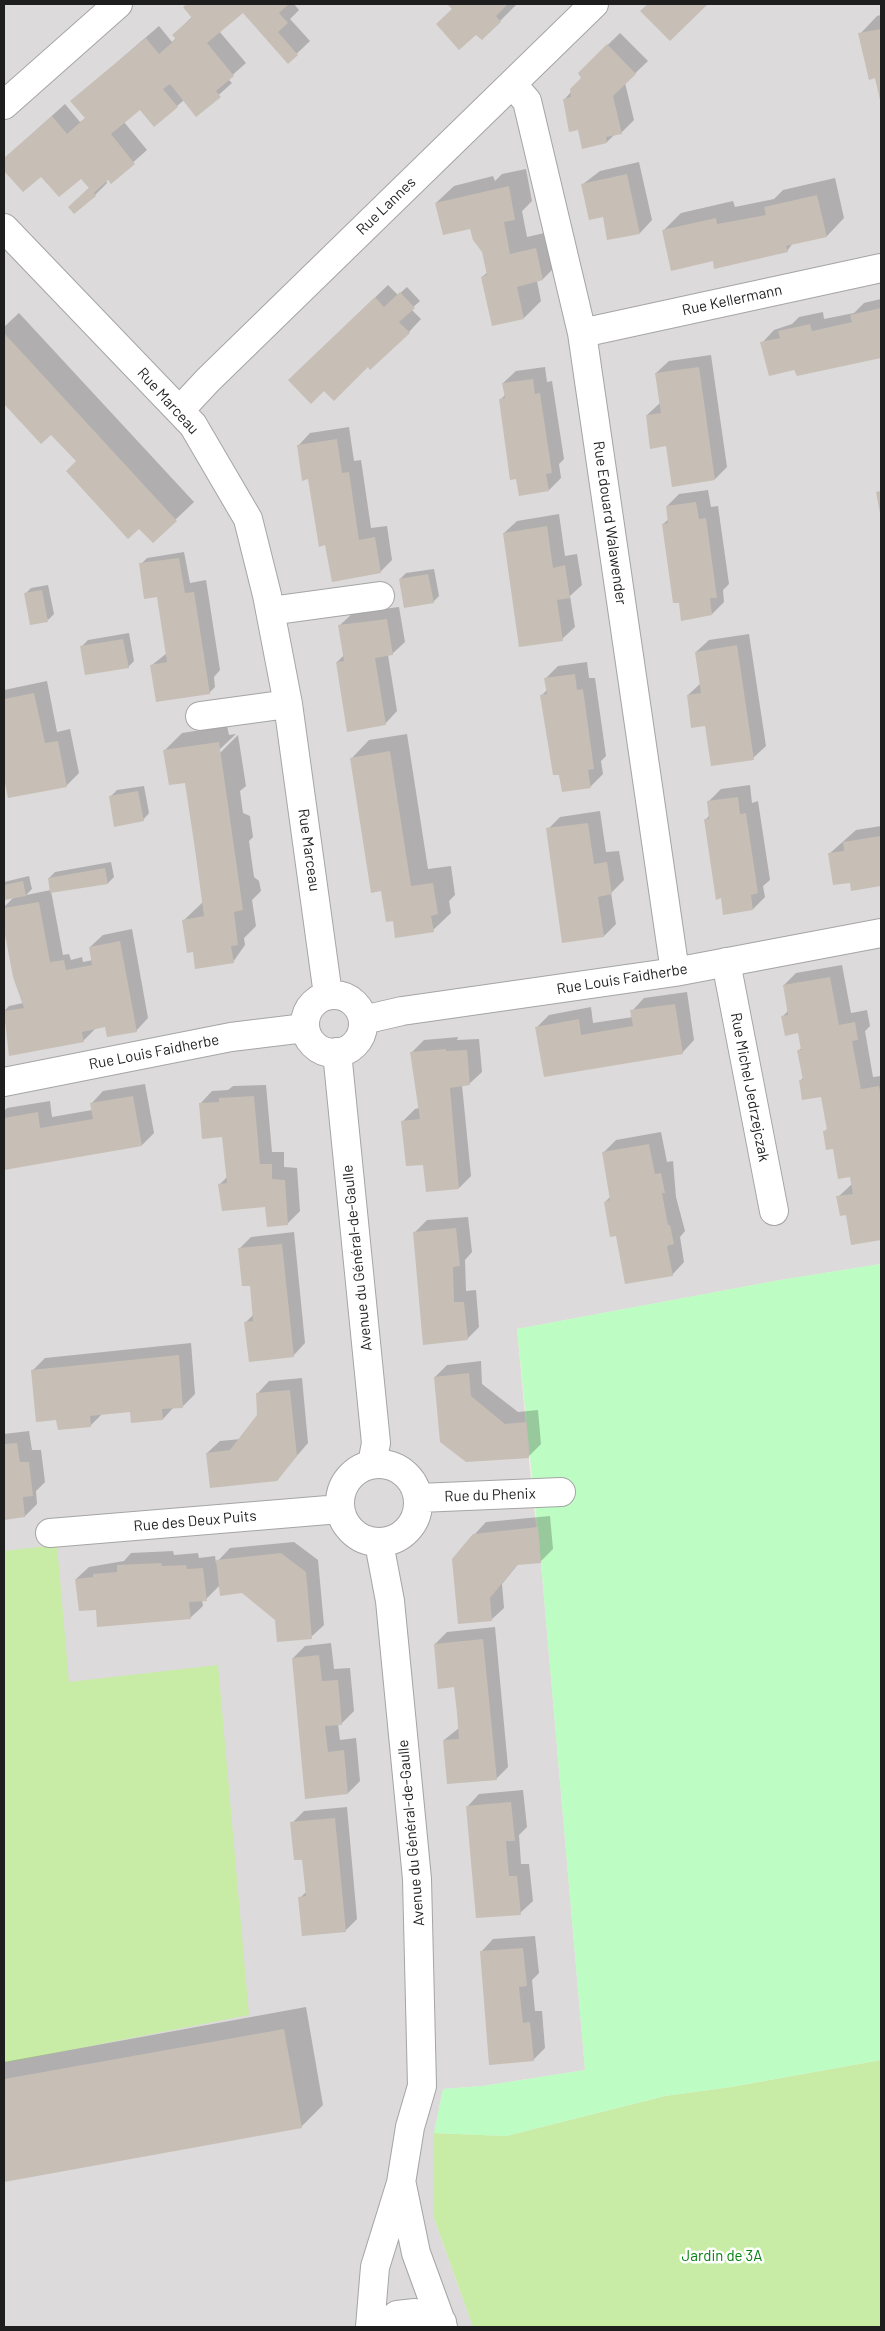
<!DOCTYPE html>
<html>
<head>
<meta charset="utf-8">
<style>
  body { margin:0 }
  #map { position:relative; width:885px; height:2331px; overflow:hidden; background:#efebe3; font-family:Barlow,sans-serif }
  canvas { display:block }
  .frame { position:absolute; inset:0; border:5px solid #1e1e1e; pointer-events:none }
</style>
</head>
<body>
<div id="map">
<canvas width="885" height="2331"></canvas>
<div class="frame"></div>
</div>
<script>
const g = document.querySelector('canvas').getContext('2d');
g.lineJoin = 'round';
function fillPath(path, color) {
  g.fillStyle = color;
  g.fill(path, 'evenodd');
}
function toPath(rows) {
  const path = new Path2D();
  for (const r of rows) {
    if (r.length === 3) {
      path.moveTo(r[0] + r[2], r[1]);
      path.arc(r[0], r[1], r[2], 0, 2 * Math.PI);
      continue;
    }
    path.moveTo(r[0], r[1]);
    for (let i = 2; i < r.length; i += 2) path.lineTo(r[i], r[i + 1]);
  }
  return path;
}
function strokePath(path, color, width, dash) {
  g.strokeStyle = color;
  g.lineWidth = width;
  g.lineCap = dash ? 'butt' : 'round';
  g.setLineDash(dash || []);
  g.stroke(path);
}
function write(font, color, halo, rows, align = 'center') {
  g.font = font + ' Barlow,sans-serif';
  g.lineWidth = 5;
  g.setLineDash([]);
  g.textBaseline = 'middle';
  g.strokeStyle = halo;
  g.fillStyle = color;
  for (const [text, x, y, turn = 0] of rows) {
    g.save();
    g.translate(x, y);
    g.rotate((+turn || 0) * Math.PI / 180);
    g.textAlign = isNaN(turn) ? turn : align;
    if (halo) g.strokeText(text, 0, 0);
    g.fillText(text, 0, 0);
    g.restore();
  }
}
const residential = toPath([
  [4,4,881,4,881,1264,780,1280,517,1329,532,1493,541,1563,585,2070,483,2086,443,2089,434,2133,434,2218,473,2327,4,2327]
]);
const grass = toPath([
  [57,1545,69,1682,218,1665,249,2015,4,2063,4,1551],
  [881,2060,881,2327,473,2327,434,2218,434,2133,506,2136,665,2096,731,2087]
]);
const park = toPath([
  [881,1264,881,2060,731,2087,665,2096,506,2136,434,2133,443,2089,483,2086,585,2070,541,1563,517,1329,780,1280]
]);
const shadow = toPath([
  [189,4,294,4,299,10,290,19,310,41,288,62,243,11,219,31,246,63,228,79,232,83,196,115,184,100,177,106,147,104,124,122,147,150,111,182,108,178,106,180,107,183,95,195,69,207,90,187,81,177,41,175,23,191,4,170,4,159,65,104,80,122,86,118,72,101,159,26,172,42,176,38,173,35,192,17,185,8],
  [449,4,517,4,487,34],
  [649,4,706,4,670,40,642,11],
  [881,15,881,97,876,76,860,34,877,16],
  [620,33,648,61,625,83,634,120,621,133,615,134,607,142,579,128,564,100,583,78,579,73],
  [639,162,652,220,640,233,608,239,604,216,583,184,600,171],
  [526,169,532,201,522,211,527,237,553,231,560,262,543,279,537,281,541,301,524,318,482,277,488,272,483,251,471,227,436,203,454,186,493,176,495,181,502,174],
  [835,178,844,218,827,236,793,243,787,251,714,260,663,231,681,213,733,201,735,207,774,199,783,190],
  [388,285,398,295,407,287,420,301,411,309,421,319,409,332,370,368,368,365,302,368],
  [881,299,881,357,797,375,795,369,762,343,774,330,792,324,799,317,823,312,824,319,854,313,864,303],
  [19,313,194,502,153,541,52,433,41,442,4,402,4,327],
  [711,355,727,467,715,479,647,415,660,403,656,373,669,361],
  [545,367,547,382,552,381,564,459,559,464,561,478,549,490,500,400,505,395,503,383,516,371],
  [349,427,354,461,361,460,371,528,387,526,392,560,380,572,326,543,309,478,298,446,310,433],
  [708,490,711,507,718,506,729,584,723,590,724,602,712,614,663,524,669,519,667,506,679,494],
  [559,514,565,556,577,554,582,585,570,596,575,627,562,639,504,533,517,521],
  [184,552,190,583,206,580,220,670,214,677,215,687,209,693,152,665,167,653,158,598,141,564,147,558],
  [434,569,439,596,433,602,400,579,406,573],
  [48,585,54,614,48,620,25,594,31,588],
  [399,607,405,642,392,654,388,655,397,711,385,724,337,662,344,655,340,625,353,613],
  [129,633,134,661,128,667,82,646,88,640],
  [749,634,766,746,753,758,707,724,688,695,701,683,696,652,709,640],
  [587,662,589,678,595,678,606,756,601,761,603,774,591,786,563,791,541,696,548,689,546,678,558,666],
  [47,681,57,732,70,729,79,773,66,786,9,796,4,772,4,690],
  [227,726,229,735,236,734,219,750,219,754,238,735,246,786,240,791,243,813,250,816,253,837,249,841,254,877,259,881,261,891,252,900,256,926,244,938,245,945,233,962,194,951,183,921,203,902,186,782,164,751,182,733],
  [407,734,428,869,451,866,455,895,449,901,451,913,433,930,394,922,382,890,352,758,369,740],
  [750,785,752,803,758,801,770,880,763,886,765,897,753,909,722,897,705,820,710,815,709,801,721,789],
  [144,786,149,813,143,820,111,796,117,790],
  [600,811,606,852,619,851,624,880,611,893,616,924,604,936,548,829,560,817],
  [881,826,881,885,852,889,851,881,829,854,856,830],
  [111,862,114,877,108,883,51,891,63,955,69,954,71,960,82,957,83,962,93,960,90,947,103,935,132,929,148,1018,136,1031,106,1025,96,1028,83,1041,10,1055,4,1011,9,1006,23,1003,14,976,4,922,4,907,14,897,4,899,4,882,29,876,32,889,26,895,51,890,49,878,55,872],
  [842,965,851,1013,867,1010,870,1026,865,1031,873,1077,881,1076,881,1238,852,1244,847,1214,838,1197,852,1184,851,1176,825,1131,828,1128,822,1095,800,1081,804,1077,799,1050,802,1048,799,1032,783,1016,788,1011,784,985,796,973],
  [687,992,694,1040,682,1053,545,1076,537,1027,549,1015,591,1007,593,1023,633,1017,632,1011,644,998],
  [458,1037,457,1040,479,1039,482,1072,469,1084,462,1085,471,1176,459,1188,424,1163,403,1121,415,1109,419,1108,412,1052,424,1040],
  [145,1084,154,1133,142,1145,4,1169,4,1111,7,1108,50,1101,52,1117,92,1110,91,1104,103,1091],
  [266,1085,272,1152,284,1152,284,1167,297,1168,300,1211,287,1224,266,1206,220,1184,227,1177,224,1136,200,1104,212,1091,228,1090,233,1086],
  [661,1132,667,1162,673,1161,676,1197,685,1231,680,1237,684,1262,672,1275,605,1202,611,1196,603,1153,616,1140],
  [468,1217,472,1252,465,1260,466,1291,476,1290,479,1327,467,1339,415,1232,427,1220],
  [294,1232,305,1343,293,1356,246,1322,254,1314,252,1285,239,1249,251,1237],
  [191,1343,195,1394,183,1406,174,1407,163,1419,131,1411,102,1414,90,1426,57,1418,33,1370,45,1358],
  [481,1361,482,1384,518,1412,538,1410,541,1444,529,1456,435,1377,447,1365],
  [302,1378,308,1443,276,1480,207,1453,220,1441,241,1439,258,1415,257,1394,269,1381],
  [29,1431,32,1450,41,1450,45,1482,36,1491,37,1504,25,1516,4,1518,4,1434],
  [550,1516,553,1549,540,1562,519,1563,502,1584,504,1608,491,1620,474,1535,486,1522],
  [294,1542,318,1560,324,1625,311,1637,276,1620,242,1592,220,1585,206,1599,202,1600,203,1606,190,1618,97,1609,76,1579,89,1567,124,1561,131,1553,173,1551,174,1555,198,1553,199,1558,215,1556,216,1563,230,1548],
  [495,1627,508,1767,496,1779,444,1740,459,1728,455,1686,435,1644,447,1632],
  [331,1643,334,1669,350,1668,354,1711,341,1724,338,1724,340,1740,356,1738,360,1781,348,1793,307,1798,293,1658,305,1646],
  [523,1790,527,1827,519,1835,521,1864,529,1864,533,1901,520,1913,467,1807,479,1794],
  [347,1807,357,1919,345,1931,300,1898,307,1891,303,1859,292,1823,304,1811],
  [535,1936,539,1973,532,1980,535,2011,542,2011,545,2048,533,2060,481,1952,493,1939],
  [306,2007,323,2105,301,2127,4,2180,4,2062]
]);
const building = toPath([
  [187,4,289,4,279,13,288,23,278,32,298,55,288,64,243,13,207,43,234,76,216,91,221,97,196,117,170,84,163,89,178,107,154,127,140,110,111,134,135,164,111,184,108,180,94,193,96,196,74,214,68,207,89,188,81,179,59,197,41,177,23,192,4,171,4,158,52,116,67,134,85,118,70,101,146,38,159,54,176,39,172,35,192,18,183,7],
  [447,4,508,4,496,16,501,22,487,35,482,40,476,35,459,50,436,24,452,9],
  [648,4,708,4,670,41,640,11],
  [881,29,881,100,880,100,875,78,869,80,858,33],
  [607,44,636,74,613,96,622,134,606,137,607,143,582,149,578,130,569,132,563,99,571,97,570,89,581,78,578,73],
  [627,174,640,234,607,240,603,217,589,220,581,184],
  [509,186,515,220,504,222,510,254,536,248,543,280,517,287,524,319,492,326,481,277,487,275,482,252,473,240,470,229,443,235,435,203],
  [817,195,827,237,786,246,788,252,714,269,713,261,671,271,662,230,716,218,717,224,766,215,764,207],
  [400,292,415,308,399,322,410,333,370,370,368,367,334,401,324,391,311,404,288,380,375,297,384,307],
  [881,308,881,358,797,376,794,370,769,376,760,342,780,338,778,331,810,324,812,331,852,322,850,315],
  [4,333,177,521,153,543,139,529,128,539,66,471,76,461,51,435,41,444,4,404],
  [699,367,715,480,672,487,666,446,650,449,646,415,661,413,655,373],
  [533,379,535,394,540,393,552,473,546,474,549,491,519,496,516,479,510,480,499,399,505,398,502,383],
  [337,439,342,473,349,472,359,540,375,537,381,573,332,582,325,545,319,547,308,479,302,481,297,445],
  [881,491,881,513,880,513,876,492],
  [696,502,699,519,706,518,717,598,710,598,712,615,681,621,679,603,673,603,662,524,668,523,666,506],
  [547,526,553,568,565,565,570,598,557,600,563,641,519,647,503,533],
  [179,558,185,593,194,592,210,694,156,702,150,665,167,662,157,597,144,599,139,563],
  [428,574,434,603,404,608,399,579],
  [42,590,48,622,30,625,24,593],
  [387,619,393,655,375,658,386,725,347,732,336,662,344,661,338,625],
  [123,639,129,668,85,675,80,646],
  [737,645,754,760,711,766,705,726,691,728,689,711,687,695,701,693,695,652],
  [575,674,577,690,583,689,594,769,588,770,591,788,562,792,559,775,553,775,540,695,547,694,544,678],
  [34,693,45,743,58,741,67,787,8,798,4,778,4,699],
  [219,742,243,910,234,912,238,945,231,946,234,963,195,969,193,952,187,953,182,920,204,916,195,849,185,783,169,785,163,750],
  [390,751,411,886,433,883,438,914,431,916,434,932,395,938,393,921,386,922,381,891,371,893,350,758],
  [138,791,144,821,114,827,109,796],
  [738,797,740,814,746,813,758,893,751,895,753,910,723,915,721,898,716,900,704,819,709,819,707,801],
  [588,823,594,864,607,862,612,894,598,897,604,937,562,943,546,828],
  [881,836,881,886,851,891,850,883,833,885,828,853,844,851,843,842],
  [105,868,108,884,50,893,48,878],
  [23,881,26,896,4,900,4,885],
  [39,902,50,962,64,960,66,970,92,965,89,947,120,941,137,1032,107,1037,105,1027,82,1032,84,1042,9,1056,4,1011,24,1008,13,977,4,929,4,908],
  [830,977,839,1025,855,1022,858,1040,852,1041,861,1089,879,1086,881,1099,881,1240,851,1245,846,1215,840,1216,836,1196,853,1194,850,1177,838,1179,833,1149,826,1150,823,1131,827,1130,821,1097,802,1100,799,1080,803,1080,797,1050,801,1050,798,1033,785,1036,781,1016,788,1015,783,985],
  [675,1004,683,1054,544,1077,535,1027,579,1019,581,1035,609,1030,633,1026,630,1010],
  [446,1049,446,1051,467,1050,470,1085,450,1088,459,1189,426,1192,423,1165,406,1166,401,1121,420,1119,410,1052],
  [133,1096,142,1146,4,1170,4,1118,38,1112,40,1128,93,1119,90,1103],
  [254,1096,260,1164,272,1164,272,1179,285,1180,288,1225,267,1227,265,1207,222,1211,218,1184,227,1183,222,1137,202,1139,199,1103,219,1102,219,1098],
  [649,1144,655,1174,661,1173,665,1193,662,1193,668,1225,670,1225,674,1244,667,1246,673,1276,625,1284,616,1236,610,1237,604,1202,610,1200,602,1152],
  [456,1228,460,1266,453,1267,454,1302,464,1302,468,1340,423,1345,413,1232],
  [282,1244,294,1357,249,1362,244,1322,253,1321,250,1286,242,1286,238,1248],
  [179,1355,183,1408,162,1409,163,1420,131,1423,130,1412,90,1416,91,1427,58,1430,56,1420,36,1422,31,1370],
  [469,1373,471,1396,505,1424,526,1422,529,1458,466,1462,440,1442,434,1377],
  [290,1390,297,1456,277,1481,210,1488,206,1453,230,1450,257,1415,256,1393],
  [17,1443,20,1462,29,1462,33,1496,23,1497,25,1517,4,1520,4,1444],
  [538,1527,541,1563,517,1565,490,1598,492,1621,458,1624,452,1559,462,1547,473,1534],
  [281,1553,306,1572,312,1639,277,1642,275,1620,242,1593,220,1596,216,1560],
  [161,1563,162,1566,186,1565,187,1569,203,1568,207,1601,189,1602,191,1619,97,1627,96,1610,79,1611,75,1579,93,1577,93,1574,117,1572,117,1565],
  [483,1639,497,1780,447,1784,443,1740,459,1739,457,1713,454,1687,438,1689,434,1644],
  [319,1655,322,1681,338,1680,342,1725,325,1726,328,1752,344,1750,348,1794,305,1799,292,1658],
  [511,1802,515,1841,506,1841,509,1876,517,1876,521,1915,476,1918,466,1806],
  [335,1818,346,1932,302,1936,298,1897,306,1896,302,1860,294,1860,290,1822],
  [523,1948,527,1986,519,1987,523,2023,530,2022,534,2061,489,2065,480,1951],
  [284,2029,302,2128,4,2182,4,2079]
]);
const minor = toPath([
  [512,84,527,101,582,333,675,972],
  [4,105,118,4],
  [4,228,193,425,248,519,267,595,288,704,328,995],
  [582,333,881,268],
  [180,410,208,380,594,4],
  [270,611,380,596],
  [200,716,288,704],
  [726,962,774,1211],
  [334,1024,29],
  [363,1020,402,1011,675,972,881,933],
  [337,1052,376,1443,372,1464],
  [4,1082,231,1037,305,1028],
  [379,1503,39],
  [419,1498,561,1492],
  [50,1533,340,1509],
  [402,2185,416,2253,443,2327],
  [370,2327,375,2267,401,2183,410,2127,422,2086,417,1879,390,1601,379,1543],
  [383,2327,397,2315,415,2313,442,2322]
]);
const streetNames = [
  ["Rue Lannes",386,206,-44],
  ["Rue Kellermann",732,300,-12],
  ["Rue Marceau",168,401,48],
  ["Rue Edouard Walawender",610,523,82],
  ["Rue Marceau",309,850,82],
  ["Rue Louis Faidherbe",622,979,-9],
  ["Rue Louis Faidherbe",154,1052,-11],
  ["Rue Michel Jedrzejczak",750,1087,79],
  ["Avenue du Général-de-Gaulle",357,1258,-96],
  ["Rue du Phenix",490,1495,-2],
  ["Rue des Deux Puits",195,1521,-5],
  ["Avenue du Général-de-Gaulle",411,1833,-95]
];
const parkNames = [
  ["Jardin de 3A",722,2256]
];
fillPath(residential, '#dcdada');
fillPath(grass, '#c8eca6');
fillPath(park, '#bdfcc3');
fillPath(shadow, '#0003');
fillPath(building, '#c7beb6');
strokePath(minor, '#a5a5a5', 30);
strokePath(minor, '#fff', 28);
write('15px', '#1e1e1e', '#fff', streetNames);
write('15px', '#068111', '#fff', parkNames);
</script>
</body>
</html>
